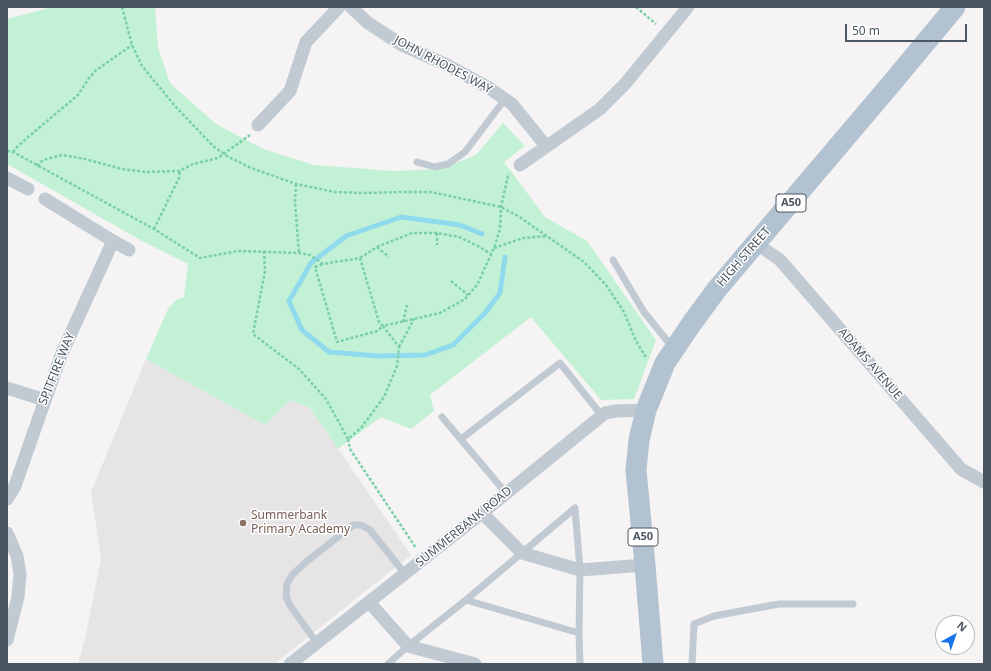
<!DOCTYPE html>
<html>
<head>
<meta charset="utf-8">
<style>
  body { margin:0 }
  #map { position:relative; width:991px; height:671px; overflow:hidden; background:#f5f3f3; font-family:"Noto Sans",sans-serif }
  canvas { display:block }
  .frame { position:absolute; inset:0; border:8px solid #4a5661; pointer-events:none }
  .north { position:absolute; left:935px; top:615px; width:40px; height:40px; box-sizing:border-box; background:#fff; border:1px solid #b7bbc0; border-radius:50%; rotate:40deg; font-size:11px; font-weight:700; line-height:16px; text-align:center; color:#4a5661 }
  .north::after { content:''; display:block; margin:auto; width:14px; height:18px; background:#1a73e8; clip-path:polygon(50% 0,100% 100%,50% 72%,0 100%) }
  .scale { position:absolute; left:845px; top:24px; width:122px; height:18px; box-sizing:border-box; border:2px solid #4a5661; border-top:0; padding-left:5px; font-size:12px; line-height:14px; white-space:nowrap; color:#4a5661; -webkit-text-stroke:3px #fff; paint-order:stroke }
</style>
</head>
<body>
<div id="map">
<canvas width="991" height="671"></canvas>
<div class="frame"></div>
<div class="north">N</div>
<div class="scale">50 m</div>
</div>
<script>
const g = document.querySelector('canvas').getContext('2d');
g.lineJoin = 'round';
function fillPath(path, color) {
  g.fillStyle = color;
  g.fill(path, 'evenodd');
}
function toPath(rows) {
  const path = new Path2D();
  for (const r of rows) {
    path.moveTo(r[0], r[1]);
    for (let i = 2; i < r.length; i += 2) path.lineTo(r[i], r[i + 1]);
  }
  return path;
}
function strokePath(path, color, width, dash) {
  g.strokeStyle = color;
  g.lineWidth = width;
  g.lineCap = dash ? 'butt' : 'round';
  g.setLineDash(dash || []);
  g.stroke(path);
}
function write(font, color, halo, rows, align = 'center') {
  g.font = font + ' "Noto Sans",sans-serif';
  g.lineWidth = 3;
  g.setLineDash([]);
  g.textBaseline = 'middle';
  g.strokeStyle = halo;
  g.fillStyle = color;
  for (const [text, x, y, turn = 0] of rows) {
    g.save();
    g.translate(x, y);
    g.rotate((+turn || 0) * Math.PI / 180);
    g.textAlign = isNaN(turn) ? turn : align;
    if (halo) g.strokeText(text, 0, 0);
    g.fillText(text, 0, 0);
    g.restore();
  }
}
const education = toPath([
  [146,359,265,425,290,400,310,408,411,555,274,664,78,664,86,634,101,559,91,492]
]);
const green = toPath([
  [53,7,155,7,158,48,170,83,216,124,263,149,314,165,394,171,441,169,476,155,503,123,525,146,504,162,545,217,587,241,656,340,634,399,601,400,531,317,430,395,434,411,411,429,381,417,338,449,310,408,290,400,265,425,146,359,168,309,176,300,184,297,188,264,142,241,7,164,7,19]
]);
const stream = toPath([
  [482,234,460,225,401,217,346,236,311,263,289,301,302,330,329,352,378,356,425,355,453,345,485,313,500,293,505,257]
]);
const path = toPath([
  [122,7,132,45,142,66,175,106,213,146,227,156,251,168,296,184,335,192,363,193,402,192,431,192,501,207,518,216,584,262,606,285,624,312,636,341,647,359],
  [636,7,656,24],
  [7,151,13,152,154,229,200,258,238,251,299,253,310,255,323,264,360,258,379,322,383,326,440,313,465,299,477,285,494,248,500,229,501,207,508,176,510,174],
  [13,152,16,148,27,138,78,95,89,78,95,71,132,45],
  [37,166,43,160,62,155,85,159,122,169,146,172,179,171,193,164,218,158,250,135],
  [296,184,295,202,299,253],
  [154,229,180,176,179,171],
  [437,233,437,245],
  [377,247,389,257],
  [494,248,523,238,547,236],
  [264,251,265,271,253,334,299,369,326,399,348,439,361,428,384,397,397,366,399,347,383,326,377,331,337,342,315,267,323,264],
  [360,258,377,247,412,233,437,233,459,237,478,246,491,254],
  [451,281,468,295],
  [403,322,407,305],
  [399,347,414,319],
  [348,439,350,449,416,548]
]);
const lane = toPath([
  [417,162,435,167,448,164,465,152,505,99],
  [613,260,644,312,673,348],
  [442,417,506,493],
  [461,439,560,363,602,416],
  [466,600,579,633],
  [317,643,289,604,286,596,287,584,292,575,306,562,353,525,361,525,370,530,405,574],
  [388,664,408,646,466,600,575,508,580,570,579,633,580,664],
  [692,664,694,624,714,616,779,604,853,604]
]);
const street = toPath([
  [351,7,368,23,402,45,447,65,489,88,512,104,546,146],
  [258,125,290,91,306,42,339,7],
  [520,165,600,109,625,84,688,7],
  [7,178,28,189],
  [45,199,113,241,129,250],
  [757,244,780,260,961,469,984,482],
  [7,388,45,400],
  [7,499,15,486,45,400,62,353,113,241],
  [482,513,522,553,580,570,645,565],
  [7,533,17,556,20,574,18,597,7,640],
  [369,602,408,646,475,664],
  [290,664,482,513,605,413,616,411,646,410]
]);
const primary = toPath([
  [653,664,645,565,636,470,639,440,646,410,665,363,692,323,717,289,891,84,955,7]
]);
const markers = [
  [243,523,4,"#8d6e63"]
];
const shields = [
  [791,203,30],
  [643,537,30]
];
const shieldNames = [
  ["A50",791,203],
  ["A50",643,537]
];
const streetNames = [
  ["JOHN RHODES WAY",443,65,28],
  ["HIGH STREET",744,257,-49],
  ["ADAMS AVENUE",870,364,49],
  ["SPITFIRE WAY",57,369,-68],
  ["SUMMERBANK ROAD",464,527,-39]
];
const educationNames = [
  ["Summerbank",251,516],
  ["Primary Academy",251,530]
];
fillPath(education, '#e6e4e5');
fillPath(green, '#c3f1d5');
strokePath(stream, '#90daee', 5);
strokePath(path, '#7ad0a6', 2.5, [3, 2]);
strokePath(lane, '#c1cad2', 7);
strokePath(street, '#c1cad2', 13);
strokePath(primary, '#b3c2d1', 21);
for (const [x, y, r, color] of markers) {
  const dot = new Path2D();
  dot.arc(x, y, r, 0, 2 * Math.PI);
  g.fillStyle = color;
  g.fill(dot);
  strokePath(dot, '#fff', 1.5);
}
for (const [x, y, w] of shields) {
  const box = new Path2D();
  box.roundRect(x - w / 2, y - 9, w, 18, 3);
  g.fillStyle = '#fff';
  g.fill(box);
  strokePath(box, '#4a5661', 1);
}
write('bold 11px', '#4a5661', null, shieldNames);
write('12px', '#4a5661', '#fff', streetNames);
write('12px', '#785e54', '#fff', educationNames, 'left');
</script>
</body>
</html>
